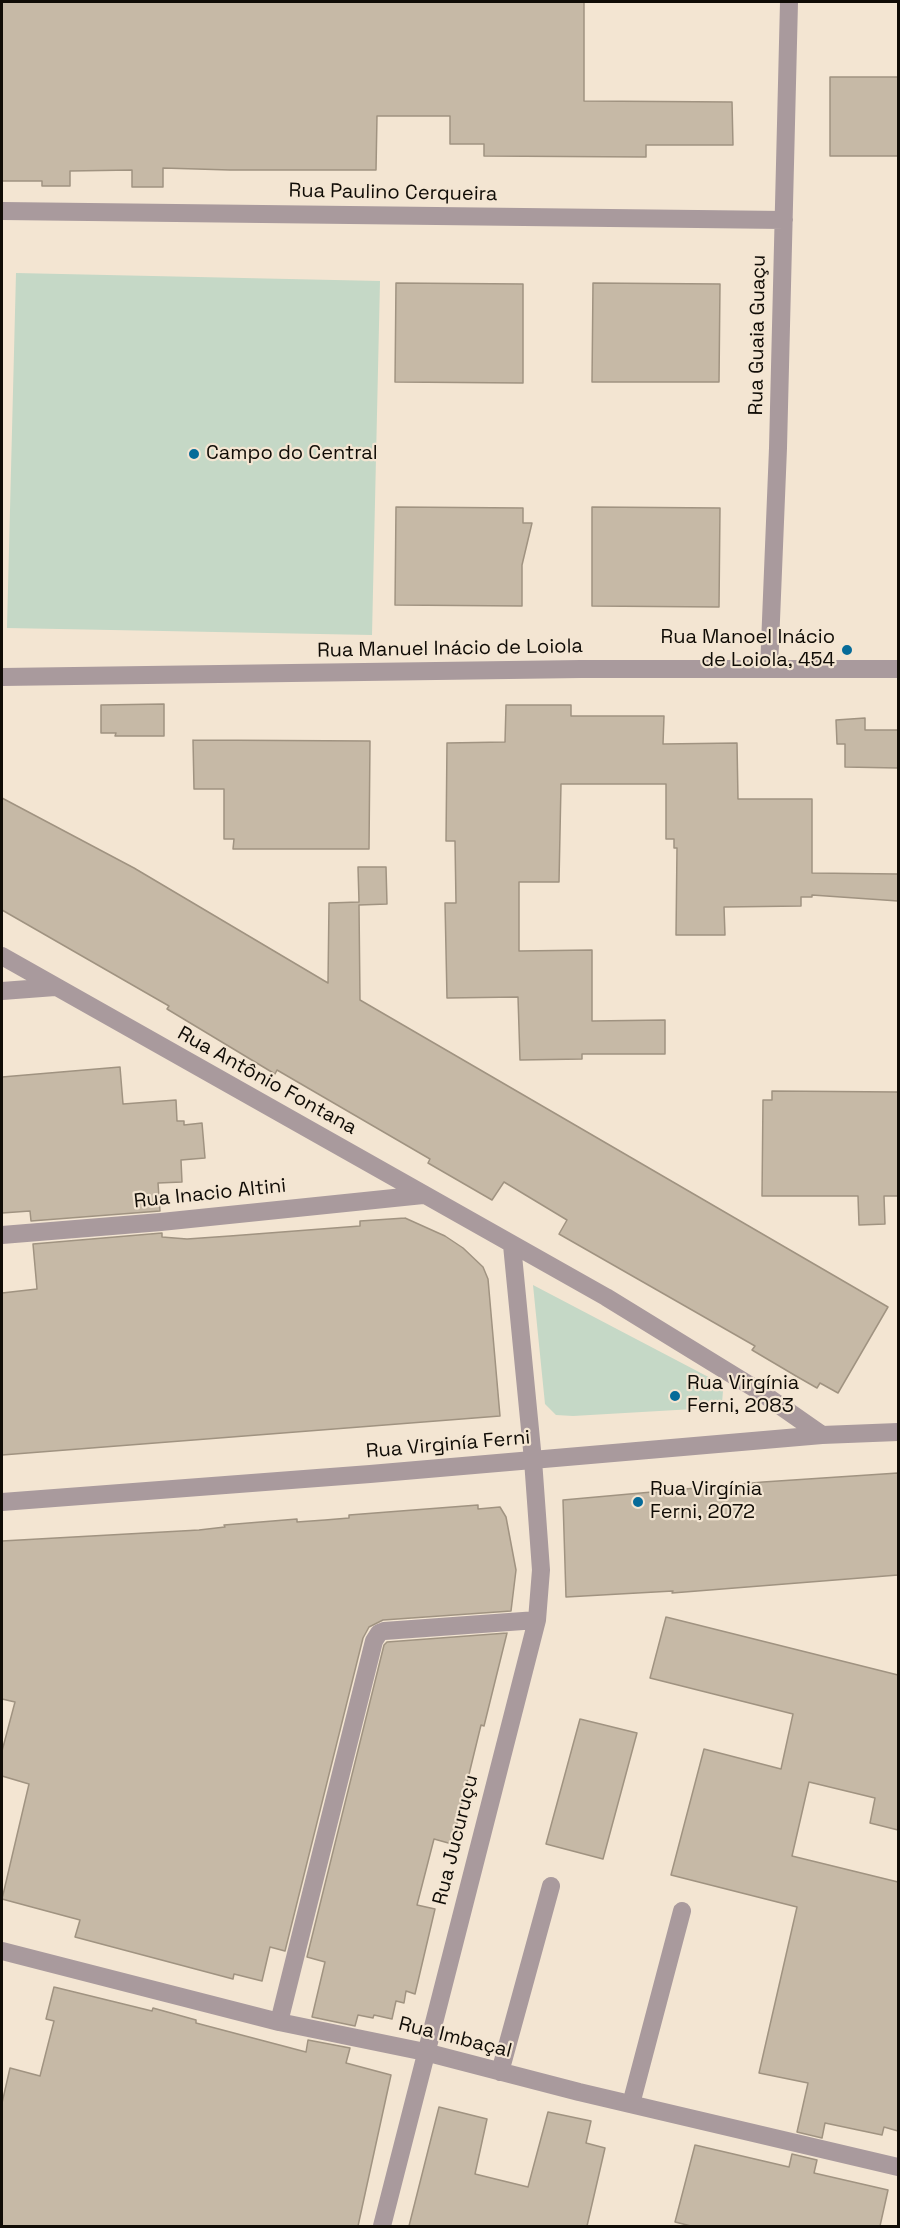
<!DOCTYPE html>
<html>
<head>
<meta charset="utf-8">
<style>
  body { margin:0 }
  #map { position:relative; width:900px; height:2228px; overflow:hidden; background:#f3e5d2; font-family:"Space Grotesk",sans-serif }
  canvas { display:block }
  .frame { position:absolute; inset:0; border:3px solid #100c06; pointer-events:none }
</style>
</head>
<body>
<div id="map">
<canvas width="900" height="2228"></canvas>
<div class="frame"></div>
</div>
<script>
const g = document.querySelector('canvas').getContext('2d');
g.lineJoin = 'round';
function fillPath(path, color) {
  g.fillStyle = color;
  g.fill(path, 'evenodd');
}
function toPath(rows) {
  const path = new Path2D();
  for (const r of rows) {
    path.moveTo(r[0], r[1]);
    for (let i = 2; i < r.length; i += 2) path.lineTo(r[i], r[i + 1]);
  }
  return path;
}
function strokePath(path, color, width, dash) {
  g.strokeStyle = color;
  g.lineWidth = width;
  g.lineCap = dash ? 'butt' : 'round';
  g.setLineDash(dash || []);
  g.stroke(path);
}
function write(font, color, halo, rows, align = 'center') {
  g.font = font + ' "Space Grotesk",sans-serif';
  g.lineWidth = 4.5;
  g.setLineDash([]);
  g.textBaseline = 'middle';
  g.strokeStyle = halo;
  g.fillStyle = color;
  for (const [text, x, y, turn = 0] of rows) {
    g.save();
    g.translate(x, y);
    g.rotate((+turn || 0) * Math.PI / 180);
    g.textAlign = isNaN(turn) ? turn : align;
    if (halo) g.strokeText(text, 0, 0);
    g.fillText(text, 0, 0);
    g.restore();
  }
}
const green = toPath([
  [16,273,380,281,372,635,7,628],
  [533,1285,718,1382,723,1391,722,1403,711,1408,573,1416,556,1415,545,1404]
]);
const building = toPath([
  [2,2,584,2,584,101,732,102,733,145,646,145,646,157,484,156,484,144,450,144,450,116,377,116,376,170,230,170,163,168,163,187,132,187,132,170,70,171,70,186,42,186,42,181,2,181,2,2],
  [830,77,898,77,898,156,830,156,830,77],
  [396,283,523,284,523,383,395,382,396,283],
  [593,283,720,284,719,382,592,382,593,283],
  [396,507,523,508,523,523,532,523,522,565,522,606,395,605,396,507],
  [592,507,720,508,719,607,592,606,592,507],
  [164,704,164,736,115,736,116,733,101,733,101,705,164,704],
  [506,705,571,705,571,716,664,716,663,744,737,743,738,799,812,799,812,873,898,874,898,901,812,895,812,897,801,897,801,906,724,907,725,935,676,935,677,848,674,848,674,839,666,839,666,784,561,784,559,882,519,882,519,951,592,950,592,1021,665,1020,665,1054,582,1054,582,1059,520,1060,518,997,447,998,445,903,456,903,455,841,446,841,447,743,505,742,506,705],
  [865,718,865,730,898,730,898,768,845,767,845,744,837,744,836,720,865,718],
  [193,740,370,741,369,849,233,849,234,839,224,839,224,789,194,789,193,740],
  [2,798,134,868,328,983,329,903,359,902,358,867,386,867,387,904,359,905,360,1000,888,1307,838,1393,820,1383,817,1388,796,1376,752,1350,755,1346,559,1234,567,1220,504,1182,492,1200,428,1163,430,1159,277,1070,275,1074,167,1009,169,1006,2,910,2,798],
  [120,1067,123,1104,176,1100,177,1121,184,1121,184,1125,202,1123,205,1158,181,1160,182,1182,158,1183,160,1211,31,1221,30,1211,2,1213,2,1077,120,1067],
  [772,1091,898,1092,898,1196,884,1196,885,1224,859,1225,858,1196,762,1196,763,1100,772,1100,772,1091],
  [405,1218,445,1236,463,1248,483,1267,488,1279,500,1416,2,1455,2,1293,37,1289,33,1244,162,1233,162,1237,187,1239,230,1236,360,1226,360,1221,405,1218],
  [898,1473,898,1575,672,1593,673,1591,566,1597,563,1500,763,1482,898,1473],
  [478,1505,478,1509,500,1507,506,1517,516,1570,511,1611,383,1620,369,1627,363,1638,285,1951,270,1947,262,1981,234,1974,233,1979,75,1937,80,1920,2,1899,29,1784,2,1776,2,1751,15,1702,2,1699,2,1541,199,1530,225,1527,224,1525,297,1519,297,1522,325,1520,349,1518,349,1515,478,1505],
  [666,1617,898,1675,898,1830,870,1823,875,1798,809,1782,792,1856,898,1882,898,2131,884,2127,882,2135,825,2123,822,2138,797,2132,808,2083,759,2073,797,1907,671,1875,704,1749,781,1769,793,1714,650,1678,666,1617],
  [507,1633,484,1726,481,1725,452,1844,434,1839,417,1905,435,1909,415,1994,406,1991,404,2003,396,2001,392,2019,374,2015,373,2018,358,2015,355,2026,312,2017,325,1962,307,1957,384,1645,387,1642,507,1633],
  [580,1719,637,1733,603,1859,546,1844,580,1719],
  [54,1987,152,2011,153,2008,196,2020,196,2023,306,2052,308,2040,350,2048,346,2063,391,2075,358,2226,2,2226,2,2103,10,2068,40,2076,54,2021,46,2019,54,1987],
  [439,2107,487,2119,475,2174,528,2187,548,2112,591,2121,586,2143,605,2148,587,2226,409,2226,439,2107],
  [695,2145,789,2167,792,2154,817,2160,814,2173,888,2190,880,2226,691,2226,675,2222,695,2145]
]);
const minor = toPath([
  [2,211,784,220],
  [769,669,778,448,789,2],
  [2,677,581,669,898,669],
  [2,956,606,1297,759,1391,822,1435],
  [2,991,55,987],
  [2,1235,161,1222,423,1195],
  [2,1502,370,1474,822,1435,898,1432],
  [2,1951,279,2022,425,2052,579,2092,898,2167],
  [279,2022,374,1641,379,1633,384,1631,537,1620],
  [500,2072,551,1886],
  [631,2104,682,1911],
  [382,2226,537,1620,541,1570,533,1460,512,1245]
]);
const markers = [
  [194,454,6,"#066b99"],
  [847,650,6,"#066b99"],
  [675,1396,6,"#066b99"],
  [638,1502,6,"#066b99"]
];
const streetNames = [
  ["Rua Paulino Cerqueira",393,193,1],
  ["Rua Guaia Guaçu",758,335,-89],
  ["Rua Manuel Inácio de Loiola",450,649,-1],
  ["Rua Antônio Fontana",267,1081,29],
  ["Rua Inacio Altini",210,1194,-6],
  ["Rua Virginía Ferni",448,1445,-5],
  ["Rua Jucuruçu",456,1840,-76],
  ["Rua Imbaçal",455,2038,14]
];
const poiNames = [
  ["Campo do Central",206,454],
  ["Rua Manoel Inácio",835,638,"right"],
  ["de Loiola, 454",835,661,"right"],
  ["Rua Virgínia",687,1384],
  ["Ferni, 2083",687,1407],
  ["Rua Virgínia",650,1490],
  ["Ferni, 2072",650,1513]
];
fillPath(green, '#c5d8c6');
fillPath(building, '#c6b9a6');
strokePath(building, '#a09381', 1.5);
strokePath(minor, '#a99a9d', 18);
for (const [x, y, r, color] of markers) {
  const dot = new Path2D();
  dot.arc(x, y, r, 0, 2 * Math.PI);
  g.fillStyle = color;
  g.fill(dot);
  strokePath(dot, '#f3e5d2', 2);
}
write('20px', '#100c06', '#f3e5d2', streetNames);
write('20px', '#100c06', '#f3e5d2', poiNames, 'left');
</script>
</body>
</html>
